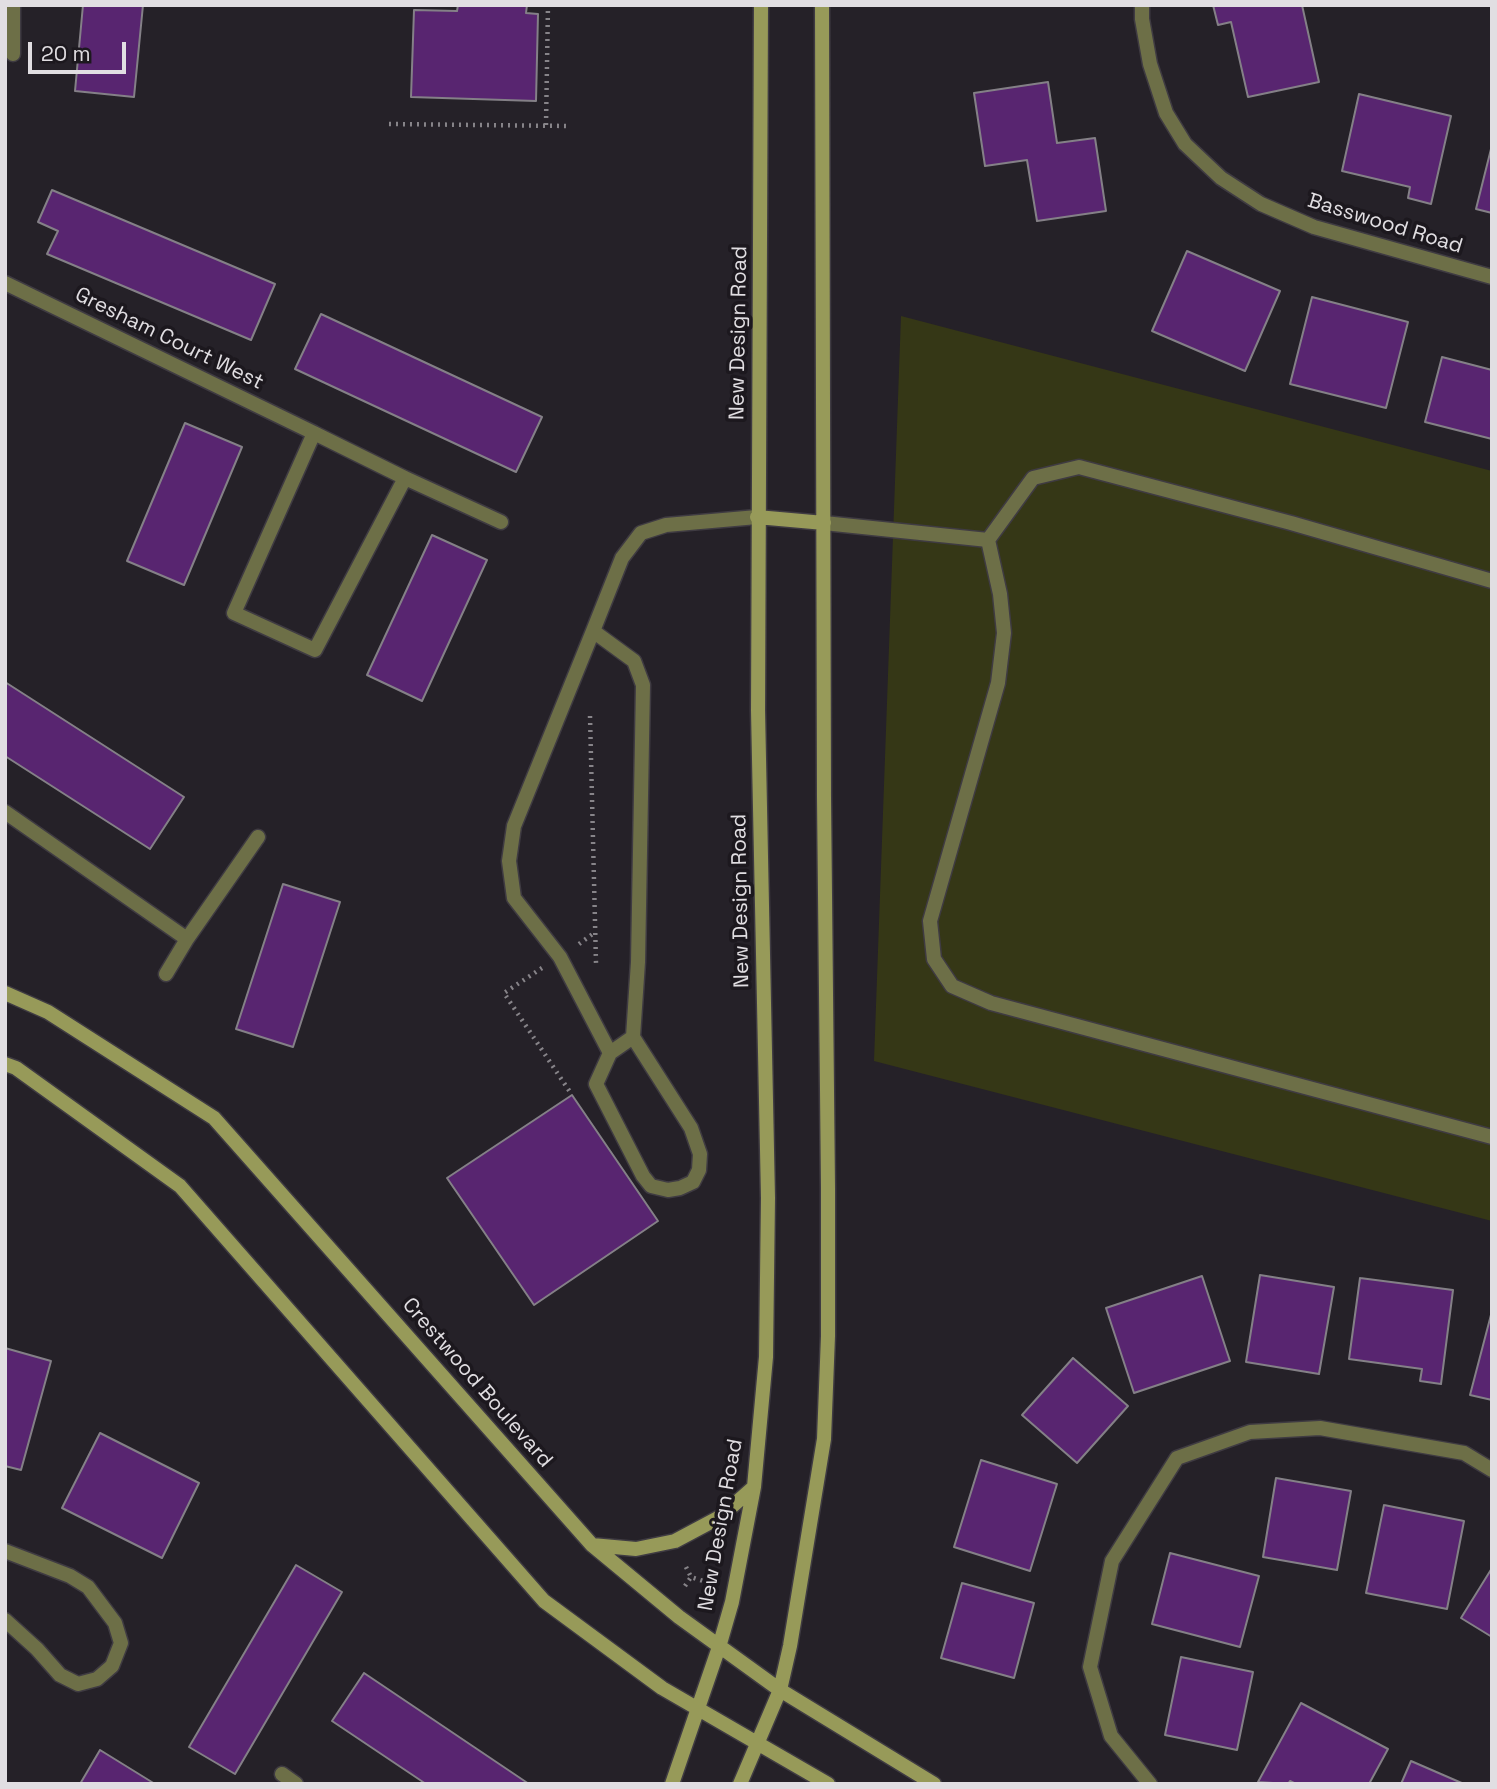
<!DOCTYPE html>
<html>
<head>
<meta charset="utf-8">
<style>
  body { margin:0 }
  #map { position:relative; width:1497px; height:1789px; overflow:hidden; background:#252128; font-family:"Space Grotesk",sans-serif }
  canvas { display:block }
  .frame { position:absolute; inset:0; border:7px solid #e1dee2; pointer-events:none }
  .scale { position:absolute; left:28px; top:42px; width:98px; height:32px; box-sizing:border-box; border:4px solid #e1dee2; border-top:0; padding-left:9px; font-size:21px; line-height:24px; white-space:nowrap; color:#e1dee2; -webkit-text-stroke:5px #1c181e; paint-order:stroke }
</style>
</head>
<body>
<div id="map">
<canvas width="1497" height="1789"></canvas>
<div class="frame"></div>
<div class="scale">20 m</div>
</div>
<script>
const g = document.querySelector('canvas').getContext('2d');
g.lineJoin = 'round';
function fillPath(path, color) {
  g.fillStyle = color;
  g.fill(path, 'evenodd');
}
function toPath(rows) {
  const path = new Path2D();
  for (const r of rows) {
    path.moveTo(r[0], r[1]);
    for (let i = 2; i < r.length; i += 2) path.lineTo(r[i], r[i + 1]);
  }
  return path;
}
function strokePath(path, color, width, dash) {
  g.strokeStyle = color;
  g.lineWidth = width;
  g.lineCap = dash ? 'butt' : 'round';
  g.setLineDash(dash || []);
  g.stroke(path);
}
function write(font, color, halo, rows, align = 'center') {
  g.font = font + ' "Space Grotesk",sans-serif';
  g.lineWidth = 7;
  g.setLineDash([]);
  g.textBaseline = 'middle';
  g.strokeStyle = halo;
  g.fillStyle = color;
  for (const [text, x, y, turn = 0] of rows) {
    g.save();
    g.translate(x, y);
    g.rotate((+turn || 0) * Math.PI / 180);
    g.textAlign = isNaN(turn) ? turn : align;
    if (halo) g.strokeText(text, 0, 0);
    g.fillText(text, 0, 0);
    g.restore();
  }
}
const green = toPath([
  [901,316,1492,471,1492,1221,874,1061]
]);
const building = toPath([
  [83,5,143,5,134,97,75,91,83,5],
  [458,5,527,5,526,13,538,14,536,101,411,97,414,10,457,11,458,5],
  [1213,5,1302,5,1319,82,1248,97,1231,22,1218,25,1213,5],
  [1048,82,1057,143,1095,138,1106,211,1037,221,1027,160,985,166,974,93,1048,82],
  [1359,94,1451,116,1431,204,1408,198,1410,187,1342,171,1359,94],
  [1492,145,1492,213,1476,209,1492,145],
  [52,190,275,284,251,340,47,254,58,231,38,222,52,190],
  [1187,251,1280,291,1245,371,1152,331,1187,251],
  [1312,297,1408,322,1386,408,1290,384,1312,297],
  [321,314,542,417,516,472,295,369,321,314],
  [1442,357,1492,370,1492,439,1425,422,1442,357],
  [185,423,242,447,184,585,127,561,185,423],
  [432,535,487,560,422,701,367,675,432,535],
  [5,682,184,797,150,849,5,756,5,682],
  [283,884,340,902,293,1047,236,1029,283,884],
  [572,1095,658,1221,534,1305,447,1178,572,1095],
  [1260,1275,1334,1287,1319,1374,1246,1362,1260,1275],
  [1202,1276,1230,1361,1134,1393,1106,1308,1202,1276],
  [1360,1278,1453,1290,1441,1384,1420,1381,1422,1369,1349,1359,1360,1278],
  [1492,1311,1492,1400,1470,1395,1492,1311],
  [5,1348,51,1361,21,1470,5,1466,5,1348],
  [1073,1358,1128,1406,1077,1463,1022,1415,1073,1358],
  [100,1433,199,1483,162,1558,62,1508,100,1433],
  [981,1460,1057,1484,1030,1571,954,1547,981,1460],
  [1276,1478,1351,1491,1337,1570,1263,1557,1276,1478],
  [1384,1505,1464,1521,1447,1609,1366,1593,1384,1505],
  [1170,1553,1259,1576,1240,1647,1152,1624,1170,1553],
  [296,1565,342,1592,235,1774,189,1747,296,1565],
  [1492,1568,1492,1637,1461,1618,1492,1568],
  [962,1583,1034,1603,1014,1678,941,1658,962,1583],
  [1181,1657,1253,1672,1237,1750,1165,1735,1181,1657],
  [364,1673,529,1784,426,1784,332,1721,364,1673],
  [1301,1703,1388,1749,1369,1784,1296,1784,1290,1781,1288,1784,1258,1782,1301,1703],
  [100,1750,155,1784,80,1784,100,1750],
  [1411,1761,1464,1784,1401,1784,1411,1761]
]);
const path = toPath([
  [389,124,569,126],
  [546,125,548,5],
  [590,716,596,963],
  [579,944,594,933],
  [542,968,504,993,572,1095],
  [686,1567,691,1577,706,1582],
  [685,1586,691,1577]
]);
const lane = toPath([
  [824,523,988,540,1033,478,1079,467,1291,523,1492,581],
  [988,540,1000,594,1004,633,998,683,930,921,934,959,952,986,991,1003,1492,1137],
  [593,631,634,661,643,685,638,962,633,1037,610,1053,560,957,514,898,509,861,514,826,593,631,622,558,641,533,666,525,757,517],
  [610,1053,596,1084,643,1176,651,1186,668,1190,680,1188,693,1182,699,1170,700,1154,691,1128,633,1037]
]);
const street = toPath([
  [1142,5,1142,19,1150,64,1166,113,1185,144,1221,178,1261,204,1314,227,1492,277],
  [13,54,13,5],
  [5,283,314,433,234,613,315,650,405,478,501,522],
  [314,433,405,478],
  [5,812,187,939,258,837],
  [166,974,187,939],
  [5,1551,70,1576,88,1587,115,1623,121,1643,112,1666,97,1679,78,1684,60,1675,37,1649,5,1620],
  [282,1774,296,1784],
  [1150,1784,1111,1736,1090,1667,1112,1561,1177,1458,1250,1432,1320,1428,1464,1453,1492,1470]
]);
const secondary = toPath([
  [757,517,824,523],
  [5,993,48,1012,214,1118,592,1545,679,1617,780,1690,934,1784],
  [5,1064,16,1068,180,1186,544,1601,662,1688,828,1784],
  [592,1545,636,1549,675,1541,720,1517,754,1487],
  [672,1784,719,1647,732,1602,754,1487,766,1357,768,1198,758,710,761,5],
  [740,1784,780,1690,790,1646,824,1439,828,1336,828,1188,824,797,822,5]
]);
const streetNames = [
  ["Basswood Road",1385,224,17],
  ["New Design Road",739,333,-89],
  ["Gresham Court West",169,339,26],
  ["New Design Road",741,901,-91],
  ["Crestwood Boulevard",477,1383,49],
  ["New Design Road",721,1525,-80]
];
fillPath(green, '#353716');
fillPath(building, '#582570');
strokePath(building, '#848087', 2);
strokePath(lane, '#3f3b42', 17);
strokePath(street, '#3f3b42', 17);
strokePath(secondary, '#3f3b42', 17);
strokePath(path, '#878489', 4.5, [2, 5]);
strokePath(lane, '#6d6f47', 14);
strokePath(street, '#6d6f47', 14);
strokePath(secondary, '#979a59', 14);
write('21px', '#e1dee2', '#1c181e', streetNames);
</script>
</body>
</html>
